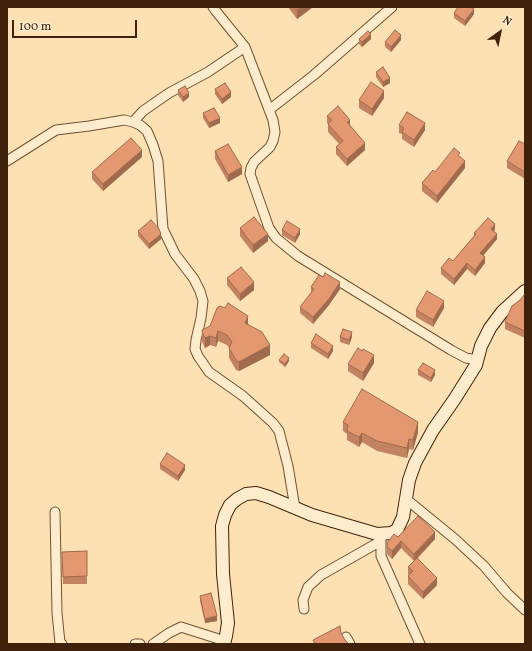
<!DOCTYPE html>
<html>
<head>
<meta charset="utf-8">
<style>
  body { margin:0 }
  #map { position:relative; width:532px; height:651px; overflow:hidden; background:#fee1b2; font-family:Vollkorn,serif }
  canvas { display:block }
  .frame { position:absolute; inset:0; border:8px solid #40220b; pointer-events:none }
  .north { position:absolute; left:480px; top:12px; width:40px; height:40px; -webkit-text-stroke:3px #feeccd; paint-order:stroke; rotate:33deg; font-size:11px; font-weight:700; line-height:16px; text-align:center; color:#40220b }
  .north::after { content:''; display:block; margin:auto; width:14px; height:18px; background:#40220b; clip-path:polygon(50% 0,100% 100%,50% 72%,0 100%) }
  .scale { position:absolute; left:12px; top:20px; width:125px; height:18px; box-sizing:border-box; border:2px solid #40220b; border-top:0; padding-left:5px; font-size:12px; line-height:14px; white-space:nowrap; color:#40220b; -webkit-text-stroke:3px #feeccd; paint-order:stroke }
</style>
</head>
<body>
<div id="map">
<canvas width="532" height="651"></canvas>
<div class="frame"></div>
<div class="north">N</div>
<div class="scale">100 m</div>
</div>
<script>
const g = document.querySelector('canvas').getContext('2d');
g.lineJoin = 'round';
function toPath(rows) {
  const path = new Path2D();
  for (const r of rows) {
    path.moveTo(r[0], r[1]);
    for (let i = 2; i < r.length; i += 2) path.lineTo(r[i], r[i + 1]);
  }
  return path;
}
function strokePath(path, color, width, dash) {
  g.strokeStyle = color;
  g.lineWidth = width;
  g.lineCap = dash ? 'butt' : 'round';
  g.setLineDash(dash || []);
  g.stroke(path);
}
function fillPath(path, color) {
  g.fillStyle = color;
  g.fill(path, 'evenodd');
}
const street = toPath([
  [213,7,215,10,245,47,273,120,275,132,273,141,270,147,254,162,251,168,250,174,269,228,276,238,298,256,451,350,466,358,477,360],
  [269,110,314,75,392,7],
  [133,122,143,111,169,93,208,72,245,47],
  [7,161,56,130,89,126,124,120,133,122,140,125,147,131,153,145,158,161,163,229,175,254,194,279,200,291,203,301,201,318,196,340,195,349,198,356,209,372,243,396,273,423,279,431,288,466,295,508],
  [406,499,455,539,484,566,507,593,525,610],
  [55,512,57,613,60,643,62,644],
  [381,534,381,556,420,644],
  [304,609,303,600,308,587,321,575,381,541],
  [346,637,350,644],
  [135,644,140,644],
  [153,644,169,633,181,627,225,641]
]);
const secondary = toPath([
  [224,644,226,636,228,623,223,574,222,526,225,515,230,505,237,499,246,494,256,493,269,497,312,515,377,534,391,533,397,530,403,517,409,480,415,463,433,430,454,400,476,365,481,346,490,328,502,312,525,291]
]);
const wall = toPath([
  [288,7,313,7,297,19],
  [454,13,474,14,465,26,454,18],
  [359,39,371,39,362,47,359,44],
  [401,40,391,52,385,47,385,42],
  [376,72,390,83,383,87,376,77],
  [215,89,231,97,222,104,215,94],
  [178,90,189,97,183,102,178,95],
  [384,98,372,116,359,108,359,100],
  [203,113,220,123,209,128,203,118],
  [327,116,350,125,365,150,347,166,336,154,336,147,339,144,328,132,328,124,327,123],
  [399,125,425,130,414,147,402,139,402,134,399,133],
  [525,144,525,179,507,168,507,161],
  [215,151,242,174,228,182,215,159],
  [460,156,465,168,437,203,422,191,422,183,435,172],
  [142,157,103,191,92,179,92,172],
  [240,228,268,241,253,253,240,236],
  [282,230,300,234,295,243,282,235],
  [495,230,494,231,497,239,483,256,485,263,475,276,467,269,454,285,441,274,441,268,453,261,474,236,474,233],
  [138,231,161,239,149,249,138,236],
  [227,278,254,290,240,301,227,285],
  [311,287,340,289,329,305,313,324,300,313,300,307,311,293],
  [525,294,525,338,505,329,505,322,520,300],
  [444,308,433,327,416,317,416,310],
  [248,324,270,355,239,371,236,370,229,358,229,348,227,345,218,341,216,347,210,345,205,348,202,342,202,332],
  [340,337,352,337,349,345,340,342],
  [311,343,333,351,328,359,311,348],
  [279,360,289,361,285,367,279,362],
  [374,363,363,381,348,371,348,364],
  [418,370,435,375,431,382,418,375],
  [343,422,418,432,413,450,409,449,407,458,377,451,362,442,359,447,347,440,347,434,343,431],
  [160,464,185,470,178,481,160,469],
  [398,537,435,539,418,558,437,585,423,599,408,584,408,576,409,575,408,574,408,567,414,561,401,548,392,559,387,554,387,543],
  [87,551,87,584,63,584,62,552],
  [200,596,217,621,205,623,200,601]
]);
const shadedWall = toPath([
  [301,7,313,7,297,19,297,10],
  [474,9,474,14,465,26,465,21],
  [371,34,371,39,362,47,362,42],
  [401,35,401,40,391,52,391,47],
  [390,78,390,83,383,87,383,82],
  [384,91,384,98,372,116,372,109],
  [231,92,231,97,222,104,222,99],
  [189,93,189,97,183,102,183,97],
  [220,118,220,123,209,128,209,123],
  [350,120,350,127,347,122],
  [425,123,425,130,414,147,414,140],
  [365,143,365,150,347,166,347,159],
  [142,150,142,157,103,191,103,184],
  [465,161,465,168,437,203,437,196],
  [242,167,242,174,228,182,228,175],
  [495,224,495,230,491,234,491,229],
  [300,229,300,234,295,243,295,238],
  [161,234,161,239,149,249,149,244],
  [268,234,268,241,253,253,253,245],
  [497,234,497,239,480,259,480,253],
  [485,257,485,263,475,276,475,270],
  [467,263,467,269,454,285,454,279],
  [254,282,254,290,240,301,240,294],
  [340,282,340,289,329,305,313,324,313,317],
  [444,301,444,308,433,327,433,320],
  [248,316,248,326,245,323],
  [218,331,218,341,216,347,216,338],
  [352,332,352,337,349,345,349,340],
  [210,336,210,345,205,348,205,338],
  [270,345,270,355,239,371,239,362],
  [333,346,333,351,328,359,328,354],
  [374,355,374,363,363,381,363,373],
  [289,358,289,361,285,367,285,364],
  [435,370,435,375,431,382,431,378],
  [418,422,418,432,413,450,413,440],
  [362,433,362,442,359,447,359,437],
  [409,439,409,449,407,458,407,448],
  [185,465,185,470,178,481,178,476],
  [435,532,435,539,414,561,414,554],
  [401,541,401,548,392,559,392,551],
  [437,578,437,585,423,599,423,592],
  [217,616,217,621,205,623,205,619]
]);
const building = toPath([
  [295,7,301,7,297,10,295,7],
  [458,7,471,7,474,9,465,21,454,13,458,7],
  [395,30,401,35,391,47,385,42,395,30],
  [368,31,371,34,362,42,359,39,368,31],
  [383,67,390,78,383,82,376,72,383,67],
  [371,82,384,91,372,109,359,100,371,82],
  [225,83,231,92,222,99,215,89,225,83],
  [185,86,189,93,183,97,178,90,185,86],
  [338,106,350,120,347,122,365,143,347,159,336,147,343,141,328,124,332,120,327,116,338,106],
  [214,108,220,118,209,123,203,113,214,108],
  [407,112,425,123,414,140,402,132,404,128,399,125,407,112],
  [131,138,142,150,103,184,92,172,131,138],
  [519,141,525,144,525,172,507,161,519,141],
  [228,144,242,167,228,175,215,151,228,144],
  [454,148,460,153,458,155,465,161,437,196,422,183,433,170,435,172,454,148],
  [254,217,268,234,253,245,240,228,254,217],
  [488,218,495,224,491,229,497,234,480,253,485,257,475,270,467,263,454,279,441,268,449,258,453,261,476,234,474,233,488,218],
  [151,220,159,229,161,234,149,244,138,231,151,220],
  [287,221,300,229,295,238,282,230,287,221],
  [241,267,254,282,240,294,227,278,241,267],
  [325,273,340,282,329,299,313,317,300,307,314,289,311,287,319,275,323,277,325,273],
  [427,291,444,301,433,320,416,310,427,291],
  [525,294,525,331,505,322,512,306,520,300,525,294],
  [228,303,248,316,245,323,262,332,270,345,239,362,236,360,229,348,232,342,227,335,218,331,216,338,210,336,205,338,202,332,202,330,210,326,217,308,220,306,225,308,228,303],
  [343,329,352,332,349,340,340,337,343,329],
  [316,334,333,346,328,354,311,343,316,334],
  [358,348,362,351,363,349,374,355,363,373,348,364,358,348],
  [284,354,289,358,285,364,279,360,284,354],
  [423,363,435,370,431,378,418,370,423,363],
  [362,389,418,422,413,440,409,439,407,448,377,441,362,433,359,437,347,431,348,425,343,422,362,389],
  [167,453,185,465,178,476,160,464,167,453],
  [418,516,435,532,414,554,401,541,392,551,387,547,387,543,394,534,398,537,418,516],
  [87,551,87,576,63,577,62,552,87,551],
  [417,558,437,578,423,592,408,576,413,571,408,567,417,558],
  [211,593,217,616,205,619,200,596,211,593],
  [340,626,341,633,345,640,349,644,315,644,313,640,340,626]
]);
strokePath(street, '#705235', 11);
strokePath(secondary, '#40220b', 14);
strokePath(street, '#feeccd', 9);
strokePath(secondary, '#feeccd', 12);
fillPath(wall, '#c48360');
fillPath(shadedWall, '#a06a4e');
fillPath(building, '#e49870');
strokePath(building, '#a06a4e', 1);
</script>
</body>
</html>
